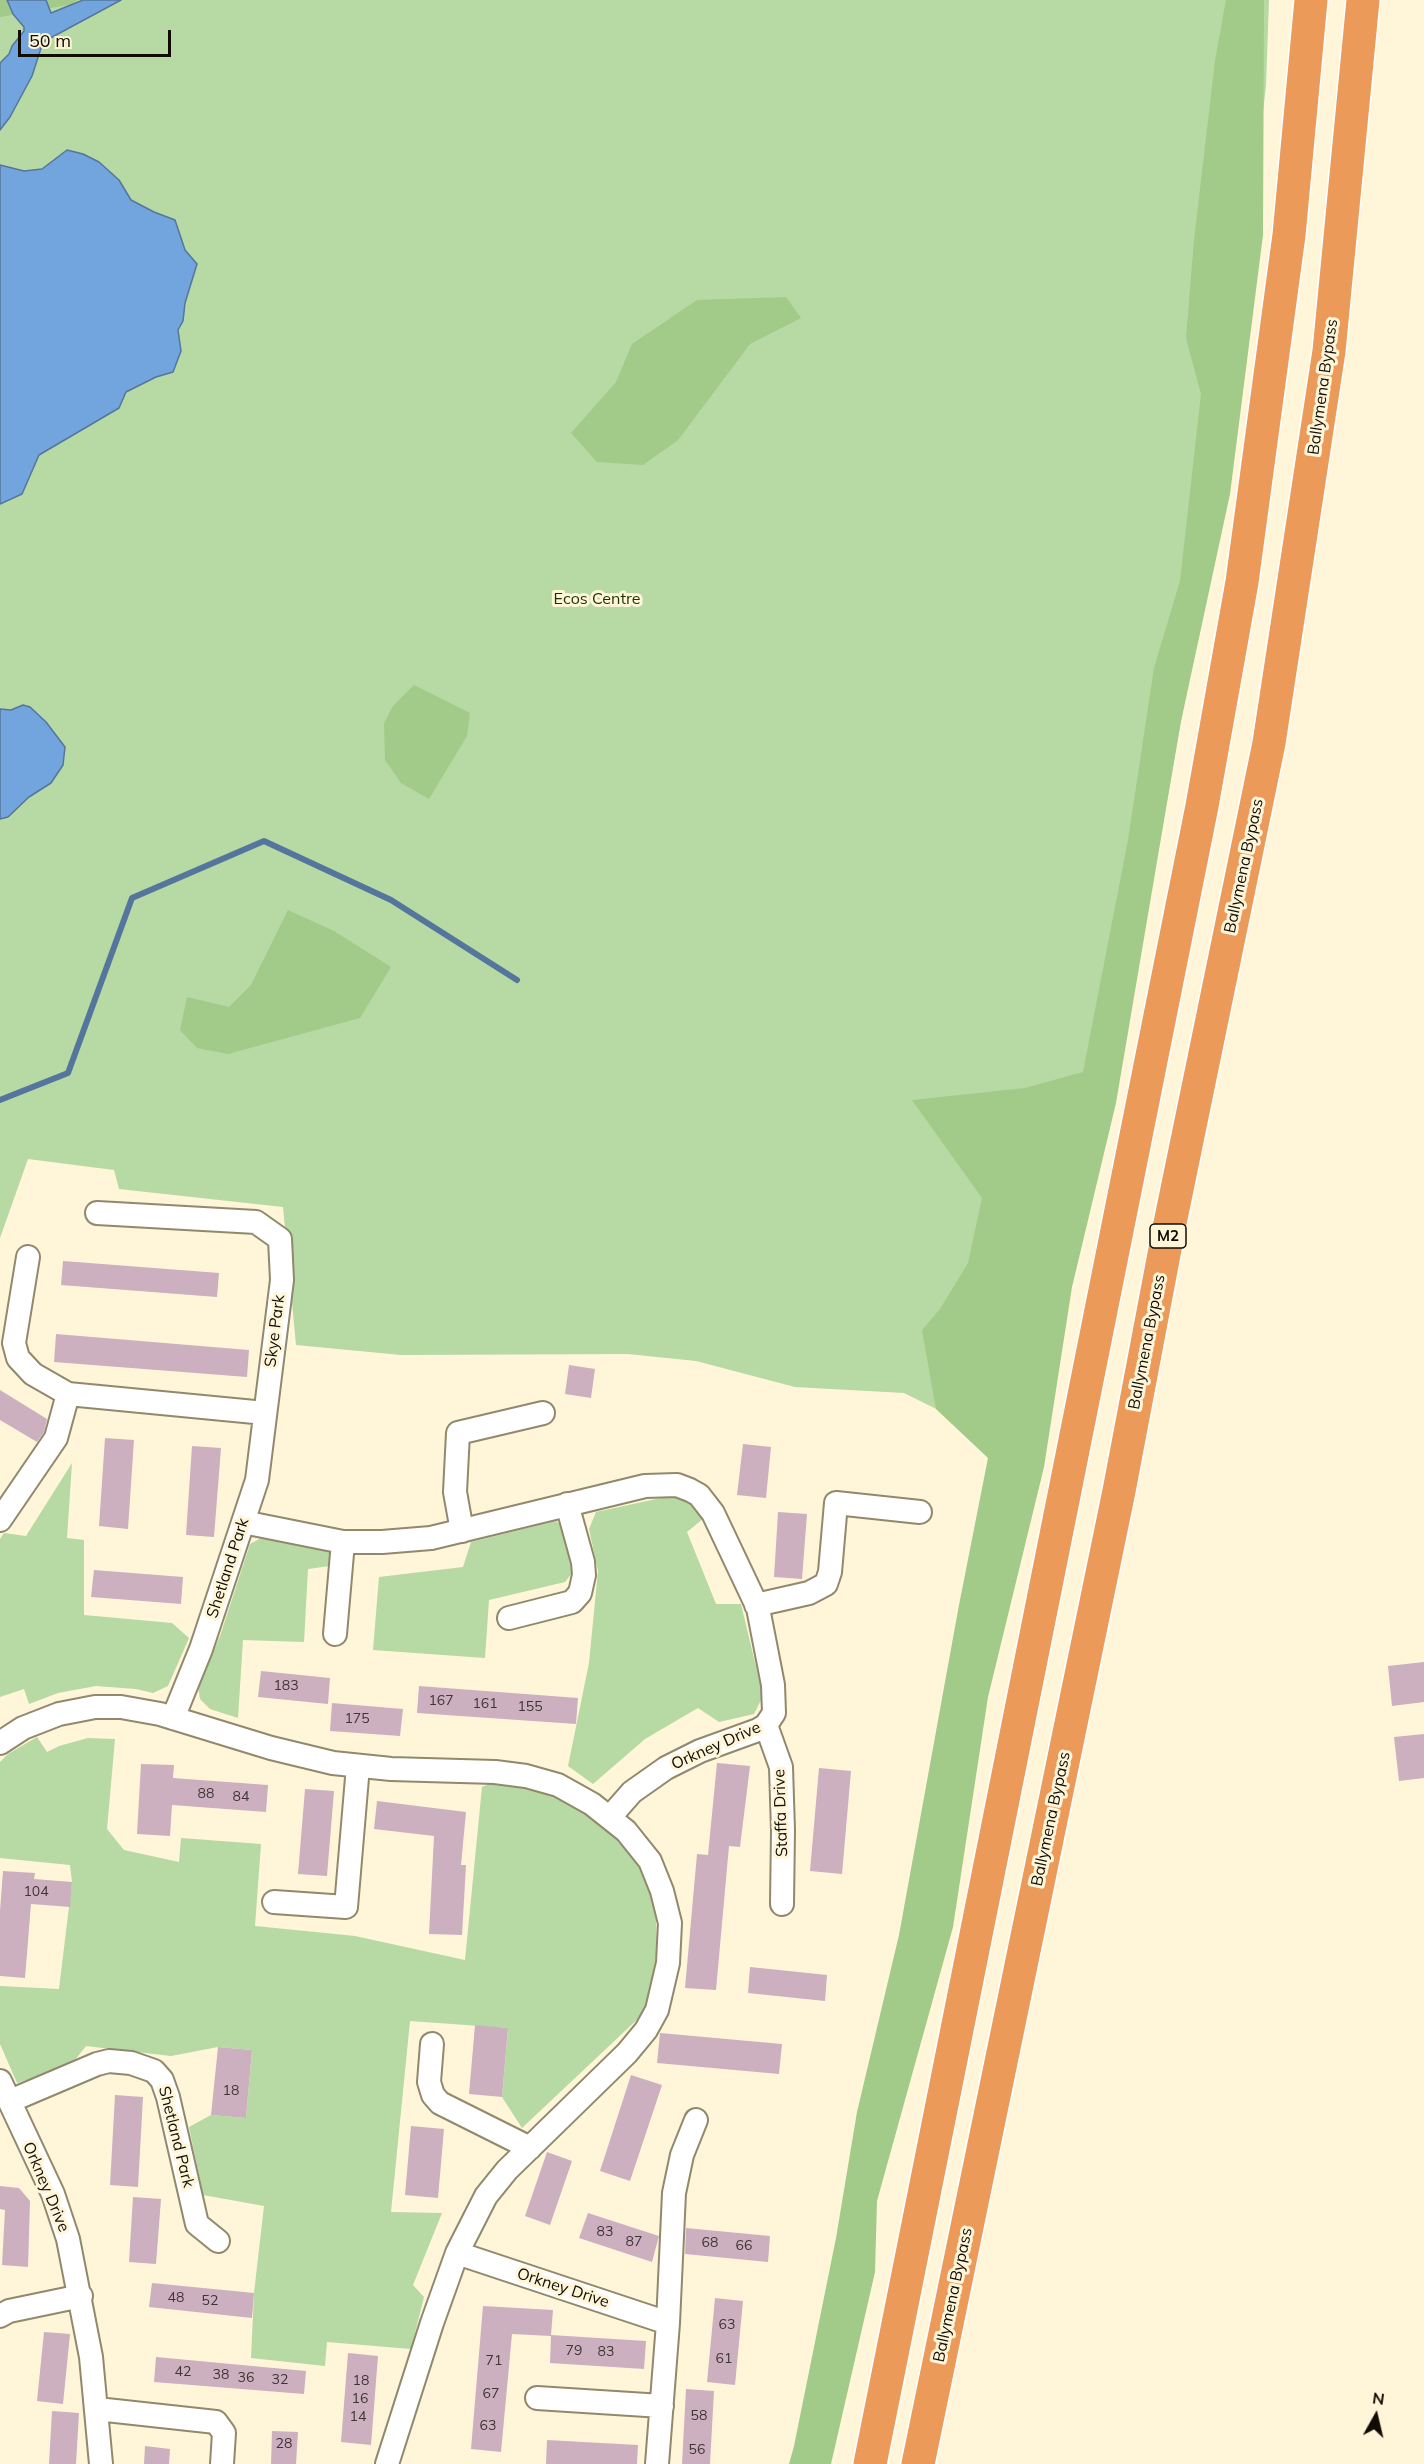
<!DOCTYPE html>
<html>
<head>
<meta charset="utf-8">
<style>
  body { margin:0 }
  #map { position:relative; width:1424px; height:2464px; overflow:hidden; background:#fff5d8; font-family:Mulish,sans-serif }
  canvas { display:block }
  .north { position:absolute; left:1346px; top:2386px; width:60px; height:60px; -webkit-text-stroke:4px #fff5d8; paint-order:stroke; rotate:8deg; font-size:16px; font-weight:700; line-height:24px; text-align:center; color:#100c04 }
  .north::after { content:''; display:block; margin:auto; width:21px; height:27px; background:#100c04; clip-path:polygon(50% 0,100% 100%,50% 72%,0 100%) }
  .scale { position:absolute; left:18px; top:30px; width:153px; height:27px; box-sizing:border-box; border:3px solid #100c04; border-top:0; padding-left:8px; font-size:18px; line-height:21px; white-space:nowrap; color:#100c04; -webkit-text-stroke:4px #fff5d8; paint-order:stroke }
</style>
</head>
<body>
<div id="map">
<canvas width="1424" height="2464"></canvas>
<div class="north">N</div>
<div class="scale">50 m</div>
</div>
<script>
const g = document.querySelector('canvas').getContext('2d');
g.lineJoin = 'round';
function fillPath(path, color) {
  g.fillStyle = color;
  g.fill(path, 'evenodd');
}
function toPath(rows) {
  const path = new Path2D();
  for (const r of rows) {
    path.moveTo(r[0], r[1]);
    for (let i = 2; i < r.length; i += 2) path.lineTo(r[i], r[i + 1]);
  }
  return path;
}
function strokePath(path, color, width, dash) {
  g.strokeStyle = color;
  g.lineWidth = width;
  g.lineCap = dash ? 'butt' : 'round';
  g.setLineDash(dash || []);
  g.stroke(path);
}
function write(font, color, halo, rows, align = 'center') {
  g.font = font + ' Mulish,sans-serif';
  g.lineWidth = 6;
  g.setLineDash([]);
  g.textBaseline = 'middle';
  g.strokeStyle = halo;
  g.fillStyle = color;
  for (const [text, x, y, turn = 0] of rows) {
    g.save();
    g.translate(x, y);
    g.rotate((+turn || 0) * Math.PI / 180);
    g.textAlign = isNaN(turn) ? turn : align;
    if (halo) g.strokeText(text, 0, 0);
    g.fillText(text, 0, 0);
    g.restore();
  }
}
const green = toPath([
  [0,0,1269,0,1266,85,1221,494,1136,978,991,1436,904,1393,795,1387,696,1361,628,1354,401,1355,296,1345,283,1207,119,1189,114,1170,28,1159,0,1238],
  [72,1463,67,1538,84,1540,84,1615,172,1623,189,1638,168,1686,153,1693,136,1689,96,1686,58,1693,29,1704,24,1689,0,1697,0,1539,4,1533,26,1536],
  [670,1496,693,1503,704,1518,687,1532,716,1604,741,1604,763,1696,754,1714,719,1722,698,1708,645,1739,593,1784,568,1766,589,1663,598,1571,589,1529,596,1512],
  [556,1521,565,1527,576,1568,565,1582,489,1600,485,1658,373,1650,379,1577,463,1567,471,1542],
  [263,1537,329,1551,333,1557,330,1566,308,1569,304,1642,243,1640,238,1718,210,1709,200,1699,198,1686,220,1636,250,1544],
  [37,1737,47,1752,59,1746,88,1738,115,1739,107,1829,124,1850,179,1862,181,1838,261,1844,255,1926,355,1936,465,1960,482,1787,500,1779,539,1787,572,1801,631,1849,647,1876,655,1905,657,1940,654,1985,643,2014,522,2128,502,2097,508,2028,410,2021,391,2212,442,2213,413,2285,424,2297,411,2349,327,2342,325,2366,251,2358,254,2293,264,2206,203,2195,189,2127,211,2115,246,2118,252,2050,218,2047,171,2056,86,2046,71,2065,17,2083,0,2044,0,1986,59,1989,72,1882,70,1865,0,1858,0,1762,8,1754]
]);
const forest = toPath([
  [0,0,77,0,73,4,0,17],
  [1226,0,1264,0,1263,235,1230,494,1180,726,1116,1103,1072,1287,1044,1467,988,1697,953,1927,877,2201,875,2272,831,2464,789,2464,794,2446,836,2238,857,2112,899,1935,959,1605,988,1458,936,1409,922,1330,940,1309,968,1263,982,1198,912,1100,1025,1088,1083,1072,1128,840,1154,668,1180,581,1201,394,1186,338,1194,240,1215,61],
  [786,297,801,318,750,344,678,440,643,465,597,462,571,433,616,382,632,344,697,300],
  [414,685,470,713,467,736,429,799,401,783,385,760,384,723,393,706],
  [288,910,334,931,391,967,360,1018,228,1054,197,1048,180,1030,187,997,229,1007,251,985]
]);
const water = toPath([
  [7,0,46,0,51,13,83,0,121,0,43,42,32,76,10,117,0,130,0,63,9,54,12,46,24,31,24,27,13,14,7,0],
  [67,150,83,154,99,162,119,180,131,200,154,212,175,220,185,250,197,264,185,303,183,321,178,330,181,351,173,372,156,377,126,392,119,408,39,455,22,494,0,504,0,165,24,171,42,169,67,150],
  [23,705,30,707,46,722,65,747,63,765,51,783,29,797,8,817,0,819,0,709,11,710,23,705]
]);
const stream = toPath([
  [0,1100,68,1073,132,898,264,841,391,900,517,980]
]);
const building = toPath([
  [63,1261,219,1273,217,1297,61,1285],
  [56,1334,249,1350,247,1377,54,1362],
  [569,1365,595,1369,591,1398,565,1394],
  [0,1390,47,1419,44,1432,37,1442,0,1420],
  [105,1438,134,1440,128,1529,99,1526],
  [743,1444,771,1447,766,1498,737,1495],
  [192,1446,221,1448,214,1537,186,1535],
  [778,1512,807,1514,802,1579,774,1577],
  [94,1570,183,1577,181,1604,91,1597],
  [1424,1662,1424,1702,1392,1706,1388,1666],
  [261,1671,330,1678,328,1704,258,1697],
  [419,1686,578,1698,576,1724,417,1713],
  [332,1703,403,1709,400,1736,330,1731],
  [1424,1734,1424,1778,1399,1781,1394,1737],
  [717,1763,750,1766,740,1847,729,1846,716,1990,685,1988,697,1854,708,1855],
  [141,1764,174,1765,173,1778,268,1785,266,1812,172,1805,170,1836,137,1834],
  [819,1768,851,1771,842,1874,810,1871],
  [305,1789,334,1791,327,1876,298,1874],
  [377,1801,466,1812,461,1865,466,1865,462,1935,429,1934,434,1836,374,1829],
  [3,1871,35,1873,34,1879,72,1882,70,1907,31,1904,25,1978,0,1976,0,1911],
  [750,1967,827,1975,825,2001,748,1993],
  [475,2025,508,2028,502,2097,469,2094],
  [660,2033,782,2044,779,2074,657,2063],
  [218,2047,252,2050,246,2118,211,2115],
  [631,2075,662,2085,630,2181,600,2171],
  [115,2095,143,2097,138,2187,110,2185],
  [411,2126,444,2129,438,2198,405,2195],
  [547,2152,572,2161,550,2225,525,2216],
  [0,2186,19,2188,30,2201,28,2267,2,2265,5,2210,0,2209],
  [133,2197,161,2199,156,2264,129,2262],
  [588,2213,659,2236,652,2262,579,2238],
  [686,2228,770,2236,768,2262,685,2254],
  [152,2283,254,2293,252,2318,149,2307],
  [715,2298,743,2301,735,2385,707,2382],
  [483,2306,553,2310,551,2335,646,2341,644,2369,550,2363,551,2336,512,2334,501,2452,471,2449],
  [44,2332,70,2334,63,2404,37,2401],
  [348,2353,378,2356,371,2445,341,2442],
  [156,2357,306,2371,304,2394,154,2382],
  [686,2389,714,2391,710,2464,682,2464],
  [52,2411,79,2413,76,2464,49,2464],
  [272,2431,298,2432,296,2464,271,2464],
  [547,2440,638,2445,637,2464,546,2464],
  [145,2446,170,2449,169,2464,144,2464]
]);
const minor = toPath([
  [97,1213,256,1222,280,1239,282,1280,257,1480,201,1649,173,1718],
  [28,1257,14,1343,18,1358,33,1374,68,1394,265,1413],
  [0,1520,56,1438,68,1394],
  [243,1522,343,1542,382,1542,431,1538,645,1486,677,1485,690,1490,699,1495,713,1513,758,1608,773,1685,774,1713,766,1725,758,1730,700,1751,666,1768,632,1792,610,1817],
  [462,1531,455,1492,458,1433,543,1413],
  [756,1605,809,1593,826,1584,830,1572,836,1503,920,1512],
  [509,1618,572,1602,580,1593,584,1575,583,1562,567,1504],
  [335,1634,343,1542],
  [766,1725,781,1767,783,1830,782,1904],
  [0,1743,23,1728,59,1714,95,1707,121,1707,160,1714,271,1748,333,1763,391,1769,495,1772,526,1776,558,1785,592,1804,626,1831,650,1861,662,1891,670,1923,668,1963,657,2010,646,2030,627,2053,507,2170,486,2196,457,2253,432,2323,387,2464],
  [274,1902,346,1907,358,1766],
  [432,2044,429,2082,433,2095,440,2103,530,2148],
  [0,2081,53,2194,68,2239,91,2357,101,2464],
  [10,2101,97,2064,109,2061,131,2063,154,2071,162,2080,168,2097,197,2224,218,2241],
  [457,2253,668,2323],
  [0,2316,9,2311,81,2296],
  [537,2398,662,2406],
  [97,2409,216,2422,224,2433,222,2464],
  [657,2464,668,2323,674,2193,682,2155,696,2120]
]);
const motorway = toPath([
  [870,2464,1202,806,1242,582,1289,235,1311,0],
  [918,2464,1119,1491,1169,1228,1269,743,1329,351,1363,0]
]);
const numberNames = [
  ["183",286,1686],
  ["167",441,1701],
  ["161",485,1704],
  ["155",530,1707],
  ["175",357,1719],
  ["88",206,1794],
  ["84",241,1797],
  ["104",36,1892],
  ["18",231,2091],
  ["83",605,2232],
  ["87",634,2242],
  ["68",710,2243],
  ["66",744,2246],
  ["48",176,2298],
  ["52",210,2301],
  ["63",727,2325],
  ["79",574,2351],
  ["83",606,2352],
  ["61",724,2359],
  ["71",494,2361],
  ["42",183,2372],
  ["38",221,2375],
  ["36",246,2378],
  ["32",280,2380],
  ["18",361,2381],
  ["67",491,2394],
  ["16",360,2399],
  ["58",699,2416],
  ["14",358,2417],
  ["63",488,2426],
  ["28",284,2444],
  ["56",697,2450]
];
const shields = [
  [1168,1236,36]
];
const shieldNames = [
  ["M2",1168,1236]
];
const streetNames = [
  ["Ballymena Bypass",1323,387,-82],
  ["Ballymena Bypass",1244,866,-78],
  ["Skye Park",275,1331,-83],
  ["Ballymena Bypass",1147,1342,-79],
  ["Shetland Park",228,1568,-72],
  ["Orkney Drive",716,1746,-24],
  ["Staffa Drive",781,1813,-92],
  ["Ballymena Bypass",1051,1819,-78],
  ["Shetland Park",176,2137,76],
  ["Orkney Drive",46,2187,67],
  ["Orkney Drive",563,2288,18],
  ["Ballymena Bypass",953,2295,-78]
];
const parkNames = [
  ["Ecos Centre",597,599]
];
fillPath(green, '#b7d9a3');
fillPath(forest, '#a2ca88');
fillPath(water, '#72a4dd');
strokePath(water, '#55769c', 1.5);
strokePath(stream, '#55769c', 6);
fillPath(building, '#ccb0c0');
strokePath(minor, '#91886d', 26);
strokePath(motorway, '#fff', 36);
strokePath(minor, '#fff', 22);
strokePath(motorway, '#ec9a5a', 33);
write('14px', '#3f3533', null, numberNames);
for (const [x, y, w] of shields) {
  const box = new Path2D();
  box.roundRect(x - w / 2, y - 12, w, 24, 4.5);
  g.fillStyle = '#fff5d8';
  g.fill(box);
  strokePath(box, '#100c04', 1.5);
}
write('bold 15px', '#100c04', null, shieldNames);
write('16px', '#100c04', '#fff5d8', streetNames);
write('16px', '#1a3304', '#fff5d8', parkNames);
</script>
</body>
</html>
